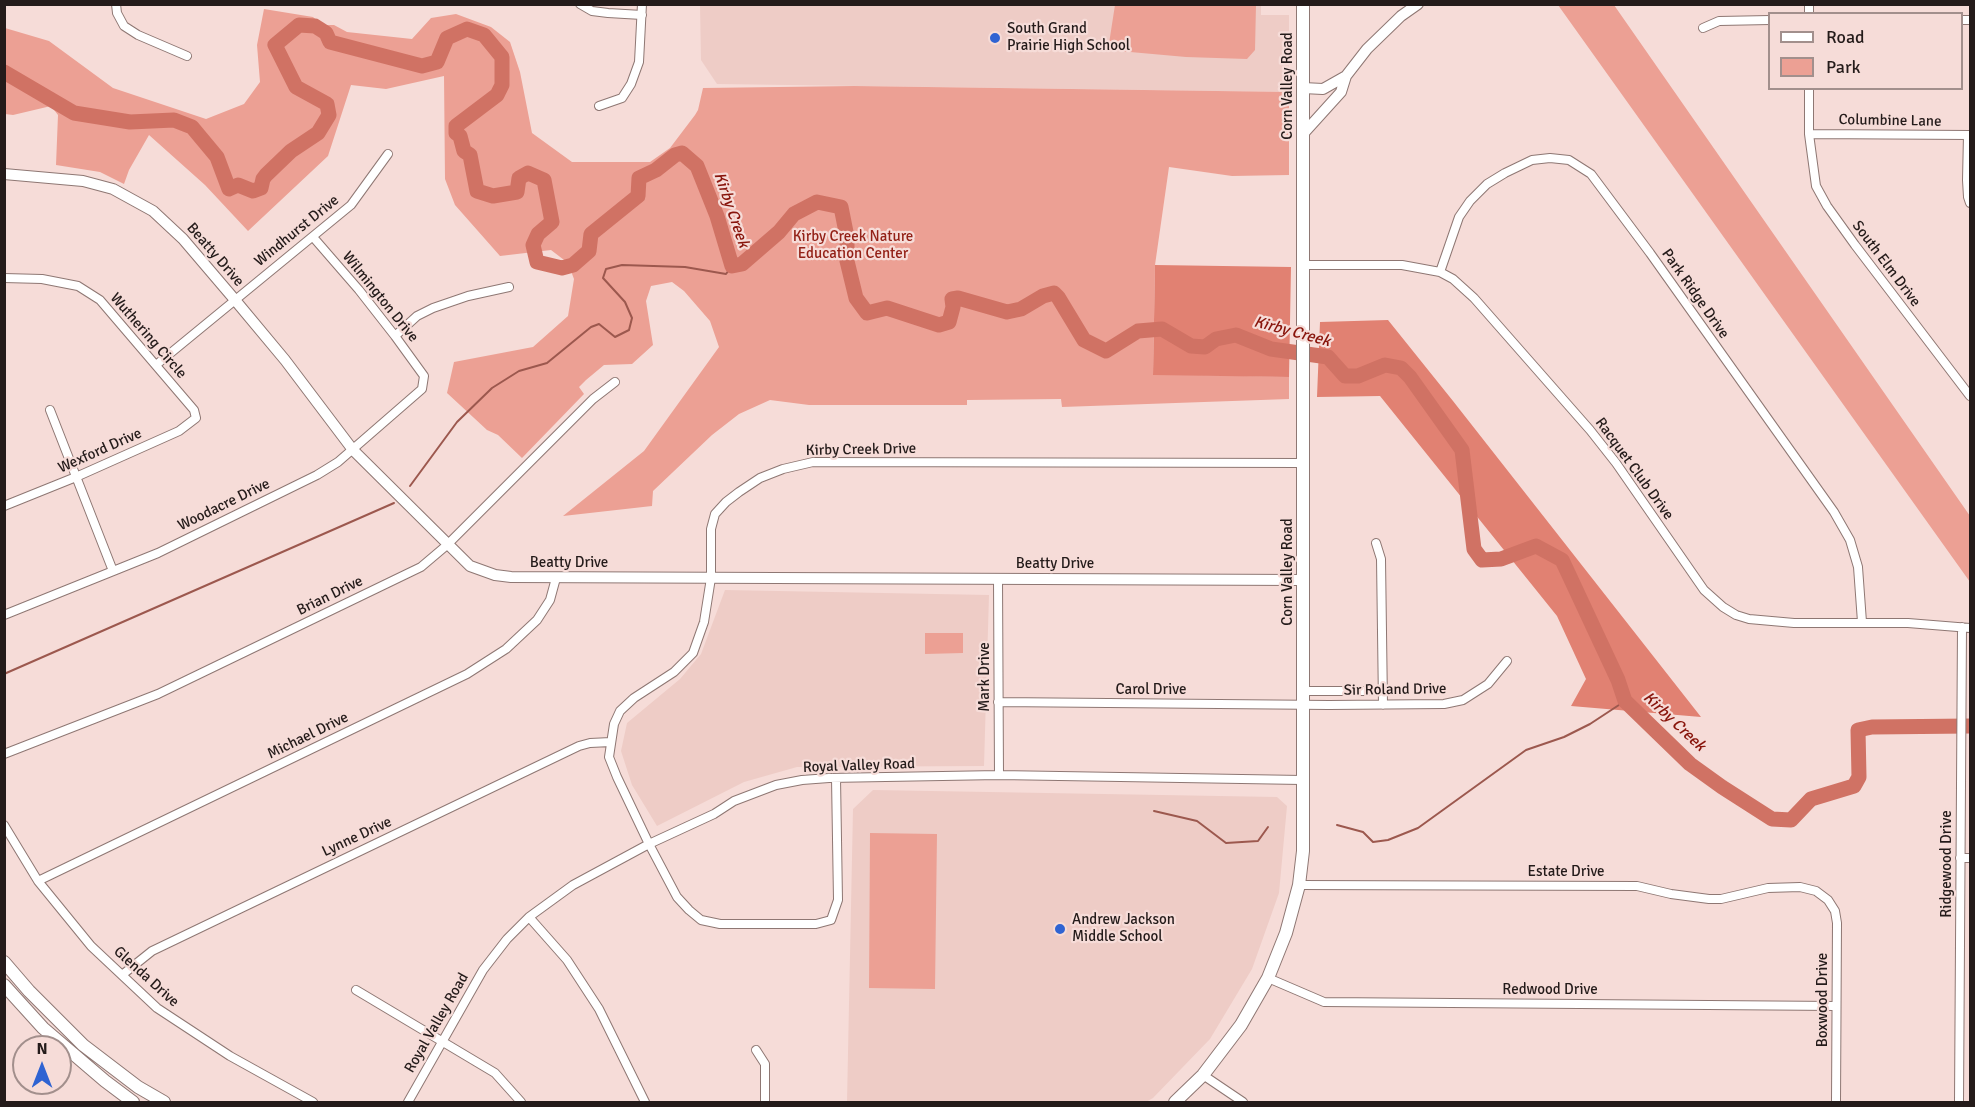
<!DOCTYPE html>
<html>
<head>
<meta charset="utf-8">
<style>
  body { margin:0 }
  #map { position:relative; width:1975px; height:1107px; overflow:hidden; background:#f6dcd8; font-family:Signika,sans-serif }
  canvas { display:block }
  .frame { position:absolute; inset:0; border:6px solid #241b1a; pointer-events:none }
  .legend { position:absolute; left:1768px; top:12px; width:195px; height:78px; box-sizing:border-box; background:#f6dcd8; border:2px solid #a28f8c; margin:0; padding:8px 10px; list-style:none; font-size:18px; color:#241b1a }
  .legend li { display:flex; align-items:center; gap:12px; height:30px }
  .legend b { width:30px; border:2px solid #a28f8c }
  .north { position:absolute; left:12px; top:1035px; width:60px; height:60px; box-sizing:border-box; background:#f6dcd8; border:2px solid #a28f8c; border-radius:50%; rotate:0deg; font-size:16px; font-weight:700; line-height:24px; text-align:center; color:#241b1a }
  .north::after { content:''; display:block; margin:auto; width:21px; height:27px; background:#2f63d2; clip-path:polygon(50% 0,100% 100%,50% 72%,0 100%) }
</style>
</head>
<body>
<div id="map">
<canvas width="1975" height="1107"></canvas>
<div class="frame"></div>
<ul class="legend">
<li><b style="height:8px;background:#fff"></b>Road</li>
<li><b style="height:16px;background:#eca094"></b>Park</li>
</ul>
<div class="north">N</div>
</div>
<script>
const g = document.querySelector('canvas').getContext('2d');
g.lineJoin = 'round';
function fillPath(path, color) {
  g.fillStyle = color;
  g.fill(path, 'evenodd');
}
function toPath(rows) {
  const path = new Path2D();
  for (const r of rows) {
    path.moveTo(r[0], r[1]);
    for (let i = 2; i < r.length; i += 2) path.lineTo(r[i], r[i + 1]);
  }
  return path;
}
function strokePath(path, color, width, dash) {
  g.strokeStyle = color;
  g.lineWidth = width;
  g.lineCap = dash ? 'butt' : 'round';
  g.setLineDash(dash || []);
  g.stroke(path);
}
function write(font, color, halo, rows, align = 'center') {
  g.font = font + ' Signika,sans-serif';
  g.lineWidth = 4.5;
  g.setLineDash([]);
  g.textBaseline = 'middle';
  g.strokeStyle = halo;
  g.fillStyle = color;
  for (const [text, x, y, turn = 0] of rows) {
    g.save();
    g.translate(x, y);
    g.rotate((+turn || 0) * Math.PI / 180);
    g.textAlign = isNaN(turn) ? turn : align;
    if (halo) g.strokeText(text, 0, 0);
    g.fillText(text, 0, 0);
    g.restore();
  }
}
const built = toPath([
  [700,5,1261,5,1261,15,1289,15,1289,92,717,84,701,60],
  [725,590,989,595,984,766,797,767,744,782,657,826,632,785,621,751,627,723,680,679,701,654],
  [873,790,1277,797,1287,806,1279,893,1252,969,1210,1039,1153,1098,1146,1102,847,1102,853,809]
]);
const green = toPath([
  [1115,5,1256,5,1255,50,1247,59,1186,57,1108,50],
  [1558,5,1614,5,1970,516,1970,582],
  [264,9,313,17,322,25,334,25,347,32,412,39,431,18,456,14,491,27,510,42,520,72,532,133,572,162,650,162,670,148,695,115,698,110,703,88,854,86,1289,92,1289,175,1232,176,1169,167,1155,265,1153,374,1289,377,1289,399,1062,407,1061,399,967,400,967,405,809,405,770,400,739,414,712,435,653,491,652,506,563,516,644,451,719,347,710,321,684,291,672,282,651,286,646,301,653,345,632,364,604,365,586,380,579,387,584,394,522,458,498,435,487,430,447,393,454,362,533,347,568,316,574,279,568,263,551,250,500,256,455,205,445,179,444,76,386,89,351,85,328,156,248,231,205,185,149,135,129,170,124,184,100,172,56,165,58,115,51,106,13,115,5,114,5,28,49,41,113,88,206,119,244,104,260,82,257,45],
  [925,633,963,633,963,653,925,654],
  [870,833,937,834,935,989,869,988]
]);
const forest = toPath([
  [1155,265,1291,267,1289,377,1153,375],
  [1388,320,1453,401,1701,717,1571,706,1586,679,1557,616,1380,396,1317,397,1320,322]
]);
const stream = toPath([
  [410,486,457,422,492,388,519,371,547,363,591,327,599,324,615,337,629,330,632,318,625,302,603,278,606,269,622,265,685,267,726,274,732,266],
  [4,674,394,503],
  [1154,811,1197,821,1226,843,1258,841,1268,827],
  [1337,825,1363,832,1373,842,1388,840,1418,828,1526,750,1564,737,1590,724,1625,701]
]);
const river = toPath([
  [4,72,74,113,130,122,174,120,192,127,217,157,229,189,238,185,253,191,261,188,263,179,266,175,291,151,318,133,329,115,327,104,296,87,275,45,299,25,315,26,326,33,330,42,422,66,437,62,447,38,467,29,484,35,502,57,502,85,497,95,456,126,456,133,460,136,464,151,470,155,477,191,493,196,517,192,519,178,528,173,544,180,552,222,538,234,533,245,537,262,562,268,573,265,589,251,591,234,638,196,639,178,656,170,675,155,682,153,697,166,717,216,732,266,742,264,779,232,794,214,817,202,841,207,847,237,847,261,856,298,867,313,887,308,939,325,949,322,953,307,952,299,958,298,1007,312,1021,309,1043,296,1054,293,1058,297,1084,340,1106,351,1138,331,1162,329,1191,346,1205,347,1216,339,1236,335,1271,349,1328,357,1345,376,1358,376,1385,365,1401,368,1410,377,1462,450,1474,549,1482,560,1501,559,1536,546,1562,560,1618,680,1625,701,1690,764,1722,787,1772,819,1791,820,1811,799,1854,786,1859,777,1858,730,1872,727,1970,726]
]);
const minor = toPath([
  [116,4,117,13,124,26,138,35,187,56],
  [580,4,592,11,608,13,642,15],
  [1809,14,1809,4],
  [1962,20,1970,20],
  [1703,28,1719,21,1770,20],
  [1809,88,1809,134,1816,186,1827,206,1855,245,1970,396],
  [599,106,622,98,631,84,639,62,642,4],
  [1809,134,1970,135],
  [1968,135,1967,180,1968,197,1970,203],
  [1303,265,1402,265,1440,272,1453,279,1474,298,1590,430,1616,463,1704,590,1723,607,1736,615,1749,619,1794,623,1908,623,1970,628],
  [1440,272,1459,217,1470,201,1487,184,1505,173,1532,160,1550,158,1569,160,1591,174,1650,253,1834,512,1850,540,1858,567,1862,622],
  [4,278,42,279,78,286,100,300,194,410,196,418,179,431,76,477,4,506],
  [395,336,417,316,433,308,468,296,509,287],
  [156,365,351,205,388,154],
  [50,410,113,571],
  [1376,543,1381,559,1383,705],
  [998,579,999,775],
  [4,615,158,553,317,475,338,462,422,389,424,376,395,336,359,290,313,237],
  [1303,691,1383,691],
  [998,702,1329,705,1444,704,1463,700,1488,684,1507,661],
  [4,754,158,694,421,567,447,545,593,399,615,382],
  [836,778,838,900,831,920,816,924,720,924,701,920,689,910,677,897,649,844,617,777,609,757,614,724,620,711,634,698,674,672,693,653,704,622,711,578,711,529,715,514,726,502,739,492,760,478,783,469,813,462,1303,463],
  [4,825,38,881,91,946,157,1008,230,1056,313,1102],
  [1960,858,1970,858],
  [38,881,467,674,506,649,537,620,550,600,556,578],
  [1299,885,1637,886,1671,894,1709,899,1721,899,1768,888,1800,887,1816,891,1828,900,1835,911,1837,923,1836,1102],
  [529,917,567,960,599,1009,645,1102],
  [122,975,152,951,579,746,590,743,611,742],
  [1268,978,1324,1002,1836,1006],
  [356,990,495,1073,521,1102],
  [756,1050,765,1064,765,1102],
  [1203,1075,1243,1102],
  [408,1102,483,970,507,939,529,917,573,885,649,844,714,814,734,801,776,785,802,780,829,778,999,775,1302,780],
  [1959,1102,1962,627]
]);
const tertiary = toPath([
  [1303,88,1323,89,1346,76],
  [1303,134,1341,92,1346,76,1367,49,1401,16,1418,4],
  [4,174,83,181,113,189,153,211,183,239,235,300,285,360,353,450,470,566,495,575,511,577,1303,580]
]);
const secondary = toPath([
  [4,962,29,991,83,1045,138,1087,164,1102],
  [4,985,43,1028,105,1081,133,1102],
  [1175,1102,1203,1075,1241,1025,1268,978,1286,933,1299,885,1303,851,1303,4]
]);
const markers = [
  [995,38,6,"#2f63d2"],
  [1060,929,6,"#2f63d2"]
];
const poiNames = [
  ["South Grand",1007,29],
  ["Prairie High School",1007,46],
  ["Andrew Jackson",1072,920],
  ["Middle School",1072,937]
];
const streetNames = [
  ["Corn Valley Road",1288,86,-90],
  ["Columbine Lane",1890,121,1],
  ["Windhurst Drive",297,231,-39],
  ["Beatty Drive",215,255,49],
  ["South Elm Drive",1886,264,53],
  ["Park Ridge Drive",1695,294,55],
  ["Wilmington Drive",380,297,51],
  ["Wuthering Circle",148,336,49],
  ["Kirby Creek Drive",861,450,-1],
  ["Wexford Drive",100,451,-24],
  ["Racquet Club Drive",1634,469,54],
  ["Woodacre Drive",224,505,-26],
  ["Beatty Drive",569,563],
  ["Beatty Drive",1055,564],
  ["Corn Valley Road",1288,572,-90],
  ["Brian Drive",330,596,-26],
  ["Mark Drive",985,677,-90],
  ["Carol Drive",1151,690],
  ["Sir Roland Drive",1395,690,-1],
  ["Michael Drive",308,736,-26],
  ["Royal Valley Road",859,766,-2],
  ["Lynne Drive",357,837,-25],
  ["Ridgewood Drive",1947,864,-90],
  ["Estate Drive",1566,872],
  ["Glenda Drive",146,977,42],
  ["Redwood Drive",1550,990],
  ["Boxwood Drive",1823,1000,-90],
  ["Royal Valley Road",437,1023,-60]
];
const parkNames = [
  ["Kirby Creek Nature",853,237],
  ["Education Center",853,254]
];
const waterNames = [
  ["Kirby Creek",731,210,71],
  ["Kirby Creek",1292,332,15],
  ["Kirby Creek",1674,722,43]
];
fillPath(built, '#eeccc6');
fillPath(green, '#eca094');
fillPath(forest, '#e18172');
strokePath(stream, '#9c584e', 2);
strokePath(river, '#d07264', 15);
strokePath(minor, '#8e7773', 10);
strokePath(tertiary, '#8e7773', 12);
strokePath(secondary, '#8e7773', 14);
strokePath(minor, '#fff', 8);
strokePath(tertiary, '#fff', 10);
strokePath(secondary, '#fff', 12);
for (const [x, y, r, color] of markers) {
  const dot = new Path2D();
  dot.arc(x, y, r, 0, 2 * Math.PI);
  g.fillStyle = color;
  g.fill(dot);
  strokePath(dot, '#f6dcd8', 2);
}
write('15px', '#241b1a', '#f6dcd8', poiNames, 'left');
write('15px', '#241b1a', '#f6dcd8', streetNames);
write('15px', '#932117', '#f6dcd8', parkNames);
write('italic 16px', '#88140b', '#f6dcd8', waterNames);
</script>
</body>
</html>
